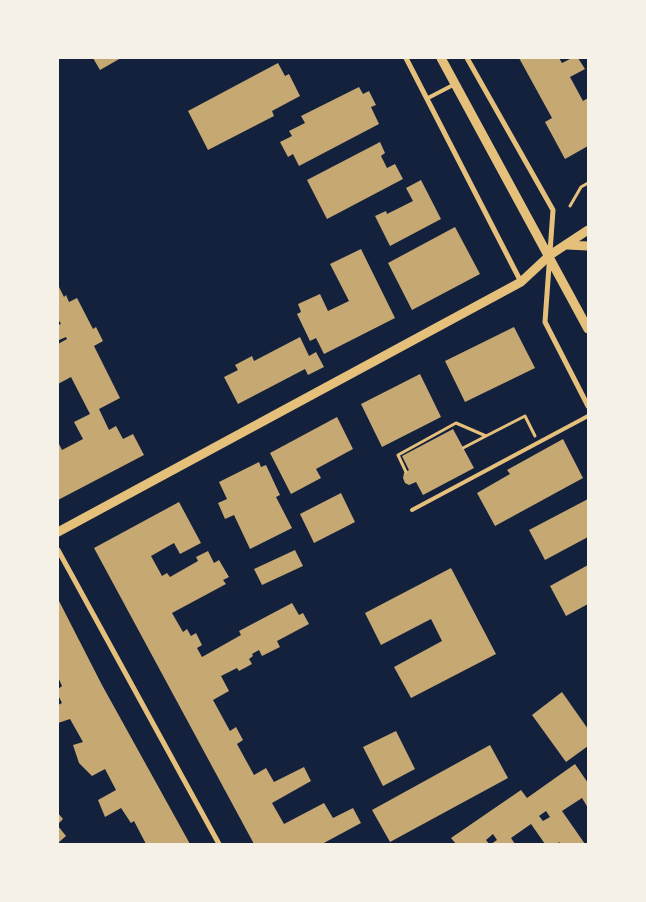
<!DOCTYPE html>
<html>
<head>
<meta charset="utf-8">
<style>
  body { margin:0 }
  #map { position:relative; width:646px; height:902px; overflow:hidden; background:#14213d; font-family:"PT Serif",serif }
  canvas { display:block }
  .frame { position:absolute; inset:0; border:59px solid #f6f1e7; pointer-events:none }
</style>
</head>
<body>
<div id="map">
<canvas width="646" height="902"></canvas>
<div class="frame"></div>
</div>
<script>
const g = document.querySelector('canvas').getContext('2d');
g.lineJoin = 'round';
function fillPath(path, color) {
  g.fillStyle = color;
  g.fill(path, 'evenodd');
}
function toPath(rows) {
  const path = new Path2D();
  for (const r of rows) {
    path.moveTo(r[0], r[1]);
    for (let i = 2; i < r.length; i += 2) path.lineTo(r[i], r[i + 1]);
  }
  return path;
}
function strokePath(path, color, width, dash) {
  g.strokeStyle = color;
  g.lineWidth = width;
  g.lineCap = dash ? 'butt' : 'round';
  g.setLineDash(dash || []);
  g.stroke(path);
}
const building = toPath([
  [93,58,121,58,100,70],
  [519,58,559,58,562,63,572,58,578,58,585,69,570,77,583,101,588,98,588,146,565,159,545,122,552,118],
  [278,63,285,76,289,74,300,96,272,111,274,116,208,150,188,111],
  [359,87,363,94,369,91,376,105,371,107,379,124,299,166,293,154,288,157,280,142,292,136,289,131,305,123,301,116],
  [380,142,385,153,381,156,387,168,395,164,403,179,327,219,307,180],
  [421,180,441,219,390,246,375,216,386,211,387,214,413,201,406,188],
  [455,227,480,274,412,310,388,263],
  [361,249,395,318,324,354,316,338,310,341,297,314,301,312,298,304,320,294,328,311,349,301,330,264],
  [58,285,64,297,66,295,69,302,77,298,93,329,96,327,103,341,94,346,120,398,99,409,109,430,116,426,123,439,133,434,144,455,58,500,58,442,62,450,83,439,74,422,90,414,71,377,58,384,58,344,67,339,66,337,59,340,58,337,58,325,61,324,58,319],
  [514,327,535,368,465,402,445,361],
  [300,337,309,356,316,352,324,367,308,375,305,369,238,404,224,377,238,370,235,365,252,356,254,361],
  [420,374,441,417,382,447,361,404],
  [337,417,353,449,316,469,321,478,291,494,270,453],
  [453,429,474,468,423,495,416,482,409,485,405,483,403,478,404,473,409,470,402,456],
  [563,439,583,478,495,526,477,493,510,474,507,470],
  [259,462,261,467,266,465,280,495,276,497,292,528,250,549,234,515,225,519,218,503,227,499,219,482],
  [341,493,355,522,314,543,300,514],
  [588,499,588,537,545,560,529,530],
  [179,502,201,543,180,554,174,543,151,556,162,576,167,573,170,577,198,561,196,557,208,551,214,563,219,560,229,577,223,580,226,584,172,613,183,632,187,629,191,636,196,633,202,645,197,648,202,657,241,635,239,631,292,603,299,615,303,613,309,624,277,641,280,647,262,656,259,650,252,654,253,656,249,659,252,664,239,671,237,668,221,676,229,691,213,700,230,731,236,727,243,740,237,744,254,775,266,768,274,782,304,767,311,781,272,803,284,824,324,803,333,818,353,808,361,823,322,844,254,844,94,548],
  [295,550,303,566,262,585,254,569],
  [588,565,588,604,566,616,550,586],
  [451,568,496,654,411,698,394,667,442,641,431,619,381,645,365,613],
  [58,599,102,685,190,844,146,844,134,821,131,823,121,808,105,817,98,800,116,790,105,769,92,776,79,763,73,745,83,742,70,719,58,723,58,705,62,703,58,695,58,689,62,686,58,677],
  [562,692,588,729,588,746,566,762,532,715],
  [396,731,415,769,383,786,363,747],
  [490,745,508,778,390,842,372,810],
  [575,764,588,783,588,808,582,798,562,811,585,844,561,844,559,842,558,843,559,844,545,844,531,824,511,838,515,844,491,844,497,840,493,834,486,840,489,844,456,844,451,838,521,790,527,798],
  [546,811,550,817,543,821,539,816],
  [58,813,63,819,58,824],
  [58,826,66,836,58,843]
]);
const path = toPath([
  [570,206,581,187,588,183],
  [463,448,486,436],
  [406,472,398,455,456,423,486,436,525,416,535,436]
]);
const service = toPath([
  [428,98,455,84],
  [412,510,588,416]
]);
const minor = toPath([
  [406,58,521,282],
  [467,58,553,210,545,322,588,406],
  [58,550,219,844]
]);
const tertiary = toPath([
  [441,58,588,329],
  [567,245,588,246],
  [58,532,521,282,550,255,588,230]
]);
fillPath(building, '#c6a872');
strokePath(path, '#e5c07b', 3);
strokePath(service, '#e5c07b', 4);
strokePath(minor, '#e5c07b', 5);
strokePath(tertiary, '#e5c07b', 9);
</script>
</body>
</html>
